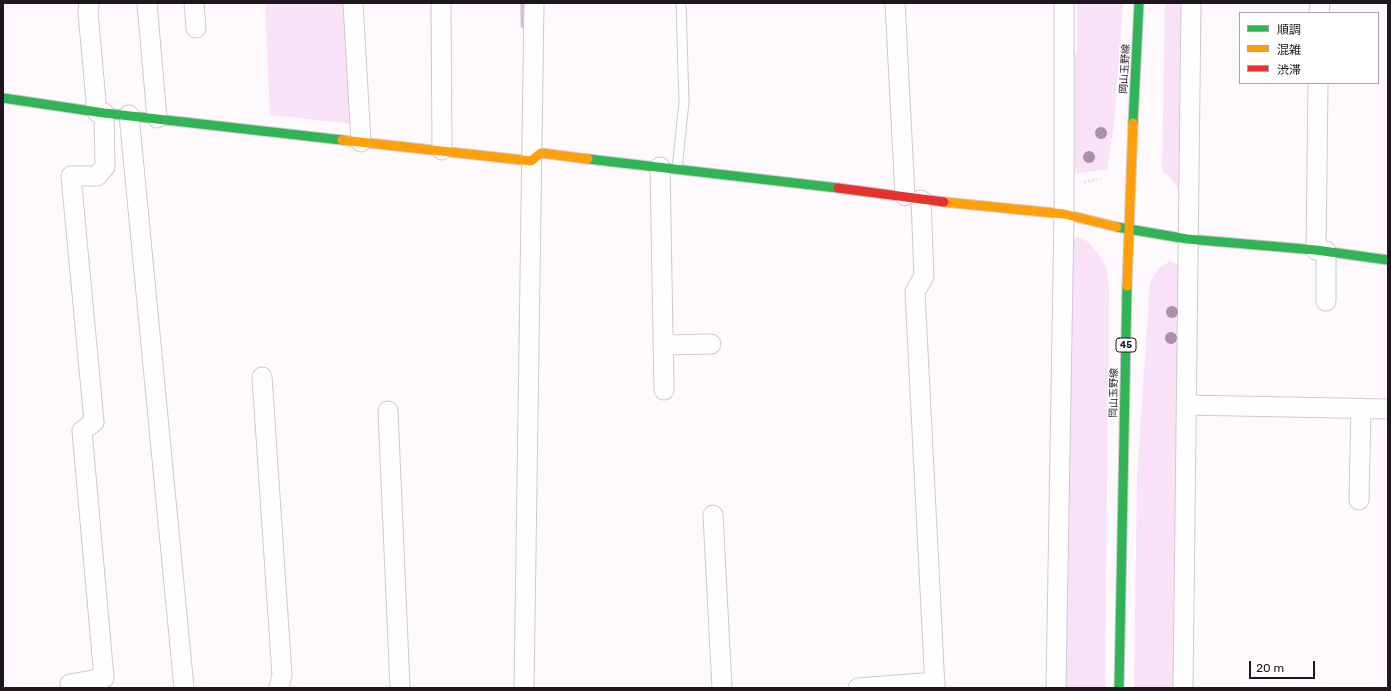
<!DOCTYPE html>
<html>
<head>
<meta charset="utf-8">
<style>
  body { margin:0 }
  #map { position:relative; width:1391px; height:691px; overflow:hidden; background:#fdf9fc; font-family:Rubik,"Noto Sans JP",sans-serif }
  canvas { display:block }
  .frame { position:absolute; inset:0; border:4px solid #201620; pointer-events:none }
  .legend { position:absolute; left:1239px; top:12px; width:140px; height:72px; box-sizing:border-box; background:#fff; border:1px solid #a6a2a6; margin:0; padding:5px 7px; list-style:none; font-size:12px; color:#201620 }
  .legend li { display:flex; align-items:center; gap:8px; height:20px }
  .legend b { width:20px; border:1px solid #a6a2a6 }
  .scale { position:absolute; left:1249px; top:661px; width:66px; height:18px; box-sizing:border-box; border:2px solid #201620; border-top:0; padding-left:5px; font-size:12px; line-height:14px; white-space:nowrap; color:#201620; -webkit-text-stroke:3px #fff; paint-order:stroke }
</style>
</head>
<body>
<div id="map">
<canvas width="1391" height="691"></canvas>
<div class="frame"></div>
<ul class="legend">
<li><b style="height:5px;background:#30b455"></b>順調</li>
<li><b style="height:5px;background:#ff9f0a"></b>混雑</li>
<li><b style="height:5px;background:#e5322d"></b>渋滞</li>
</ul>
<div class="scale">20 m</div>
</div>
<script>
const g = document.querySelector('canvas').getContext('2d');
g.lineJoin = 'round';
function fillPath(path, color) {
  g.fillStyle = color;
  g.fill(path, 'evenodd');
}
function toPath(rows) {
  const path = new Path2D();
  for (const r of rows) {
    path.moveTo(r[0], r[1]);
    for (let i = 2; i < r.length; i += 2) path.lineTo(r[i], r[i + 1]);
  }
  return path;
}
function strokePath(path, color, width, dash) {
  g.strokeStyle = color;
  g.lineWidth = width;
  g.lineCap = dash ? 'butt' : 'round';
  g.setLineDash(dash || []);
  g.stroke(path);
}
function write(font, color, halo, rows, align = 'center') {
  g.font = font + ' Rubik,"Noto Sans JP",sans-serif';
  g.lineWidth = 3;
  g.setLineDash([]);
  g.textBaseline = 'middle';
  g.strokeStyle = halo;
  g.fillStyle = color;
  for (const [text, x, y, turn = 0] of rows) {
    g.save();
    g.translate(x, y);
    g.rotate((+turn || 0) * Math.PI / 180);
    g.textAlign = isNaN(turn) ? turn : align;
    if (halo) g.strokeText(text, 0, 0);
    g.fillText(text, 0, 0);
    g.restore();
  }
}
const green = toPath([
  [265,3,345,3,354,124,270,115],
  [1077,3,1123,3,1114,125,1107,169,1073,174,1073,57,1077,51],
  [1165,3,1183,3,1180,192,1169,176,1162,171],
  [1078,237,1087,241,1100,256,1107,269,1109,292,1105,688,1065,688,1072,243,1074,238],
  [1170,261,1177,264,1180,270,1175,688,1134,688,1137,477,1150,283,1158,269]
]);
const stream = toPath([
  [524,25,524,3]
]);
const path = toPath([
  [1084,182,1101,179]
]);
const lane = toPath([
  [677,169,684,102,681,3]
]);
const street = toPath([
  [89,3,88,13,97,112],
  [147,3,157,118],
  [194,3,196,28],
  [353,3,361,142],
  [441,3,442,150],
  [895,3,905,196],
  [1319,13,1320,3],
  [129,115,184,688],
  [660,167,664,390],
  [921,200,924,276,915,292,935,688],
  [1316,250,1318,83],
  [1326,251,1326,301],
  [664,345,711,344],
  [262,377,282,675,279,688],
  [1186,405,1388,409],
  [388,411,400,688],
  [1359,500,1361,408],
  [713,515,722,688],
  [71,688,70,684,104,678,82,431,94,422,71,176,97,176,105,167,104,113],
  [524,688,534,3],
  [858,688,935,682],
  [1056,688,1064,214,1064,3],
  [1183,688,1191,3]
]);
const fast = toPath([
  [3,98,104,113,342,140],
  [1133,123,1139,3],
  [588,159,838,188],
  [1117,227,1187,239,1316,250,1388,260],
  [1119,688,1127,286]
]);
const slow = toPath([
  [342,140,531,161,541,153,588,159],
  [944,202,1064,214,1117,227],
  [1127,286,1133,123]
]);
const jam = toPath([
  [838,188,944,202]
]);
const trees = [
  [1101,133],
  [1089,157],
  [1172,312],
  [1171,338]
];
const shields = [
  [1126,345,20]
];
const shieldNames = [
  ["45",1126,345]
];
const streetNames = [
  ["岡山玉野線",1125,69,-87],
  ["岡山玉野線",1114,393,-89]
];
fillPath(green, '#f9e2f8');
strokePath(stream, '#d9bdd8', 7);
strokePath(lane, '#d0c9cf', 11);
strokePath(street, '#d0c9cf', 21);
strokePath(fast, '#d0c9cf', 11);
strokePath(slow, '#d0c9cf', 11);
strokePath(jam, '#d0c9cf', 11);
strokePath(path, '#e6e5e6', 2.5, [2, 2]);
strokePath(lane, '#fffeff', 9);
strokePath(street, '#fffeff', 19);
strokePath(fast, '#30b455', 9);
strokePath(slow, '#ff9f0a', 9);
strokePath(jam, '#e5322d', 9);
g.fillStyle = '#ac8fac';
for (const [x, y] of trees) {
  g.beginPath();
  g.arc(x, y, 6, 0, 2 * Math.PI);
  g.fill();
}
for (const [x, y, w] of shields) {
  const box = new Path2D();
  box.roundRect(x - w / 2, y - 7, w, 14, 3);
  g.fillStyle = '#fff';
  g.fill(box);
  strokePath(box, '#201620', 1);
}
write('bold 9px', '#201620', null, shieldNames);
write('10px', '#201620', '#fff', streetNames);
</script>
</body>
</html>
